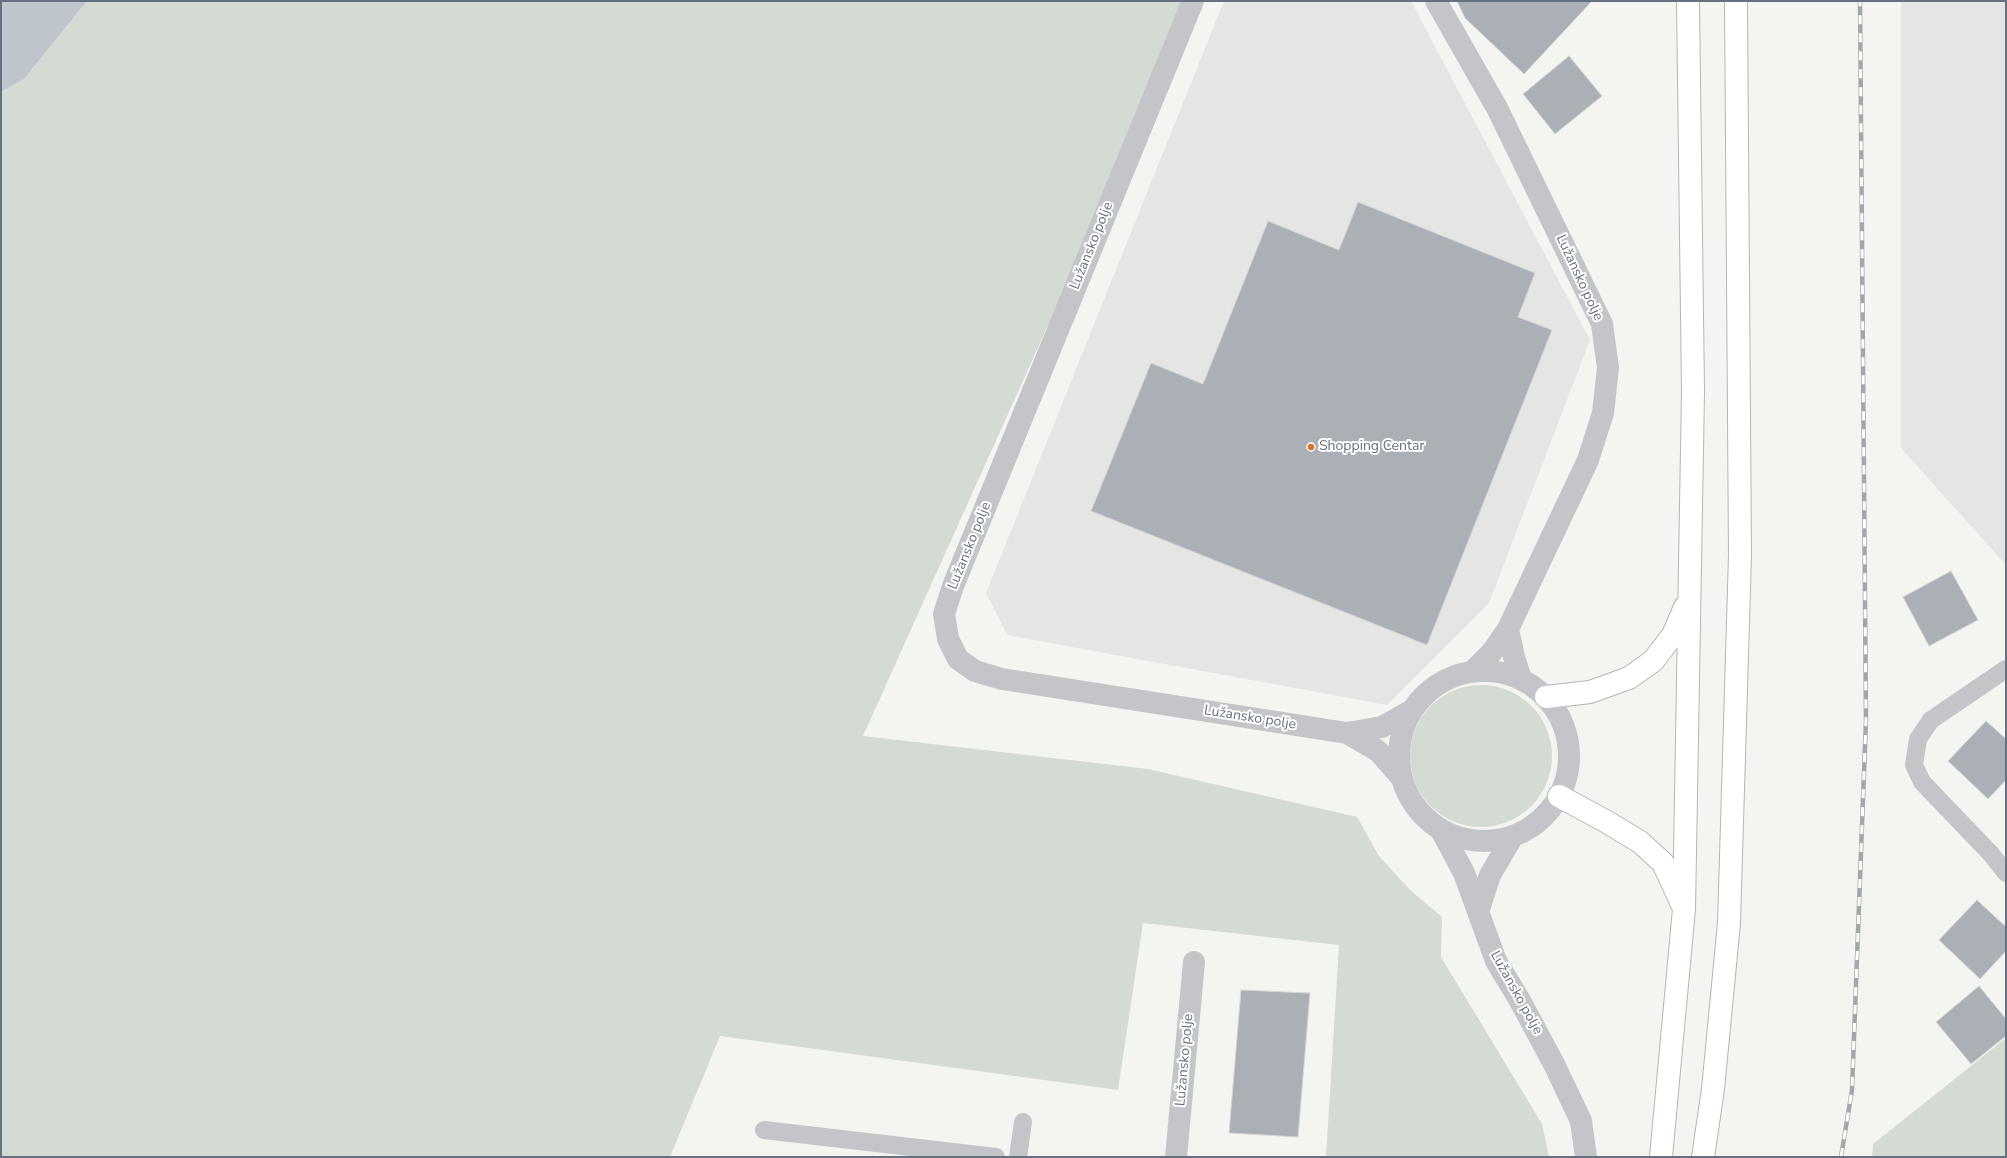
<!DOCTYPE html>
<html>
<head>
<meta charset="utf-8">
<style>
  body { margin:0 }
  #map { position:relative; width:2007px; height:1158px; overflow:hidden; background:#f4f5f1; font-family:"Nunito Sans",sans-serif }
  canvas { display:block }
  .frame { position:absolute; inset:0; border:2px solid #657080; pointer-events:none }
</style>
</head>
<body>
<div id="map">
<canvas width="2007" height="1158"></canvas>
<div class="frame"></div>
</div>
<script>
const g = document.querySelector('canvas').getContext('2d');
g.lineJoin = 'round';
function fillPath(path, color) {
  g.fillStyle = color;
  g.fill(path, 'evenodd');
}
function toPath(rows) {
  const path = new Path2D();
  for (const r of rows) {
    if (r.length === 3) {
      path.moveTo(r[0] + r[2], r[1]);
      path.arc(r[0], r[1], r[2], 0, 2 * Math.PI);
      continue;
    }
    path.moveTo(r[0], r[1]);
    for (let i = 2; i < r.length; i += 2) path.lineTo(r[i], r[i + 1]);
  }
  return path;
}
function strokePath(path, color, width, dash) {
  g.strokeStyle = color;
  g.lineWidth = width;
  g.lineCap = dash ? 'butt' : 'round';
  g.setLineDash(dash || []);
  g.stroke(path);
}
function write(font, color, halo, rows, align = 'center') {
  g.font = font + ' "Nunito Sans",sans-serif';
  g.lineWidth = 4;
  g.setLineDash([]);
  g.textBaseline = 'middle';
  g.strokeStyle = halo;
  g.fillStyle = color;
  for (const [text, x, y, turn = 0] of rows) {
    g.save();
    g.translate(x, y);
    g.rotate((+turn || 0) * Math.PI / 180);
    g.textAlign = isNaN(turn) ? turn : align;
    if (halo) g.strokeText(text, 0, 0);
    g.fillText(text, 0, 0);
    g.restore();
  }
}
const built = toPath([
  [1224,1,1411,1,1590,340,1489,603,1387,705,1007,635,986,593],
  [1901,1,2006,1,2006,565,1901,448]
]);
const green = toPath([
  [87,1,1194,1,863,736,1148,769,1357,817,1379,856,1410,890,1442,917,1441,957,1542,1124,1549,1157,1326,1157,1339,945,1143,923,1118,1090,720,1036,670,1157,1,1157,1,92,24,79],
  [1481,756,71],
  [2006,1038,2006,1157,1872,1157,1873,1144]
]);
const water = toPath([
  [1,1,87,1,24,79,1,92]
]);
const building = toPath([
  [1457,1,1592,1,1524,74,1465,18,1457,1],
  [1569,56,1602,96,1555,134,1523,94,1569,56],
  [1358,202,1535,273,1518,317,1552,330,1427,645,1091,511,1151,363,1203,384,1268,221,1339,250,1358,202],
  [1951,571,1978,620,1929,646,1903,597,1951,571],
  [1986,721,2006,739,2006,780,1988,799,1948,761,1986,721],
  [1977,900,2006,927,2006,951,1980,979,1939,940,1977,900],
  [1979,986,2006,1019,2006,1036,1971,1064,1936,1022,1979,986],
  [1241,990,1310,993,1298,1137,1229,1133,1241,990]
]);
const lane = toPath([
  [2006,669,1931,720,1918,739,1914,765,1922,782,1991,854,2006,873],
  [764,1130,996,1157],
  [1018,1157,1023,1122]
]);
const street = toPath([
  [1193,1,953,586,944,614,948,639,958,659,975,671,1002,679,1347,733,1382,727,1412,710],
  [1436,1,1497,108,1602,324,1608,368,1603,413,1588,460,1508,629,1492,652,1473,671],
  [1508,629,1514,657,1521,679],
  [1484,756,85],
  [1347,733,1378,751,1401,777],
  [1441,830,1464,873,1496,961,1519,999,1554,1064,1581,1121,1586,1157],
  [1478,912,1490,875,1513,836],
  [1176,1157,1194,962]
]);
const highway = toPath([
  [1546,697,1590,692,1629,678,1653,661,1673,635,1685,607],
  [1559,796,1607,822,1640,842,1663,863,1682,904],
  [1661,1157,1684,909,1693,392,1688,1],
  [1703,1157,1713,1089,1729,923,1740,555,1736,1]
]);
const rail = toPath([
  [1841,1157,1852,1090,1866,720,1860,1]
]);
const markers = [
  [1311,447,4,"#d8722d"]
];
const streetNames = [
  ["Lužansko polje",1092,246,-68],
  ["Lužansko polje",1579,278,65],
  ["Lužansko polje",970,546,-68],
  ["Lužansko polje",1250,718,9],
  ["Lužansko polje",1516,993,61],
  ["Lužansko polje",1185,1060,-85]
];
const poiNames = [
  ["Shopping Centar",1319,447]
];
fillPath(built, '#e5e6e4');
fillPath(green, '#d4dbd2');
fillPath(water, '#bec5cc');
fillPath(building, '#abb0b7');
strokePath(building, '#d5d6d4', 1);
strokePath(highway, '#b3b5b9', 24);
strokePath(lane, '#c3c5c9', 18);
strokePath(street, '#c3c5c9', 22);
strokePath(highway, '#fff', 22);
strokePath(rail, '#a3a7ad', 4.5);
strokePath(rail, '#fff', 3, [9]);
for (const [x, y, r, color] of markers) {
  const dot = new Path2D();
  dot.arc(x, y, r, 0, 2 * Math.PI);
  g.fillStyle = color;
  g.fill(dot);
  strokePath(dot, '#fff', 1.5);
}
write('14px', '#657080', '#fff', streetNames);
write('14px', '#657080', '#fff', poiNames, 'left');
</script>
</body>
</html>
